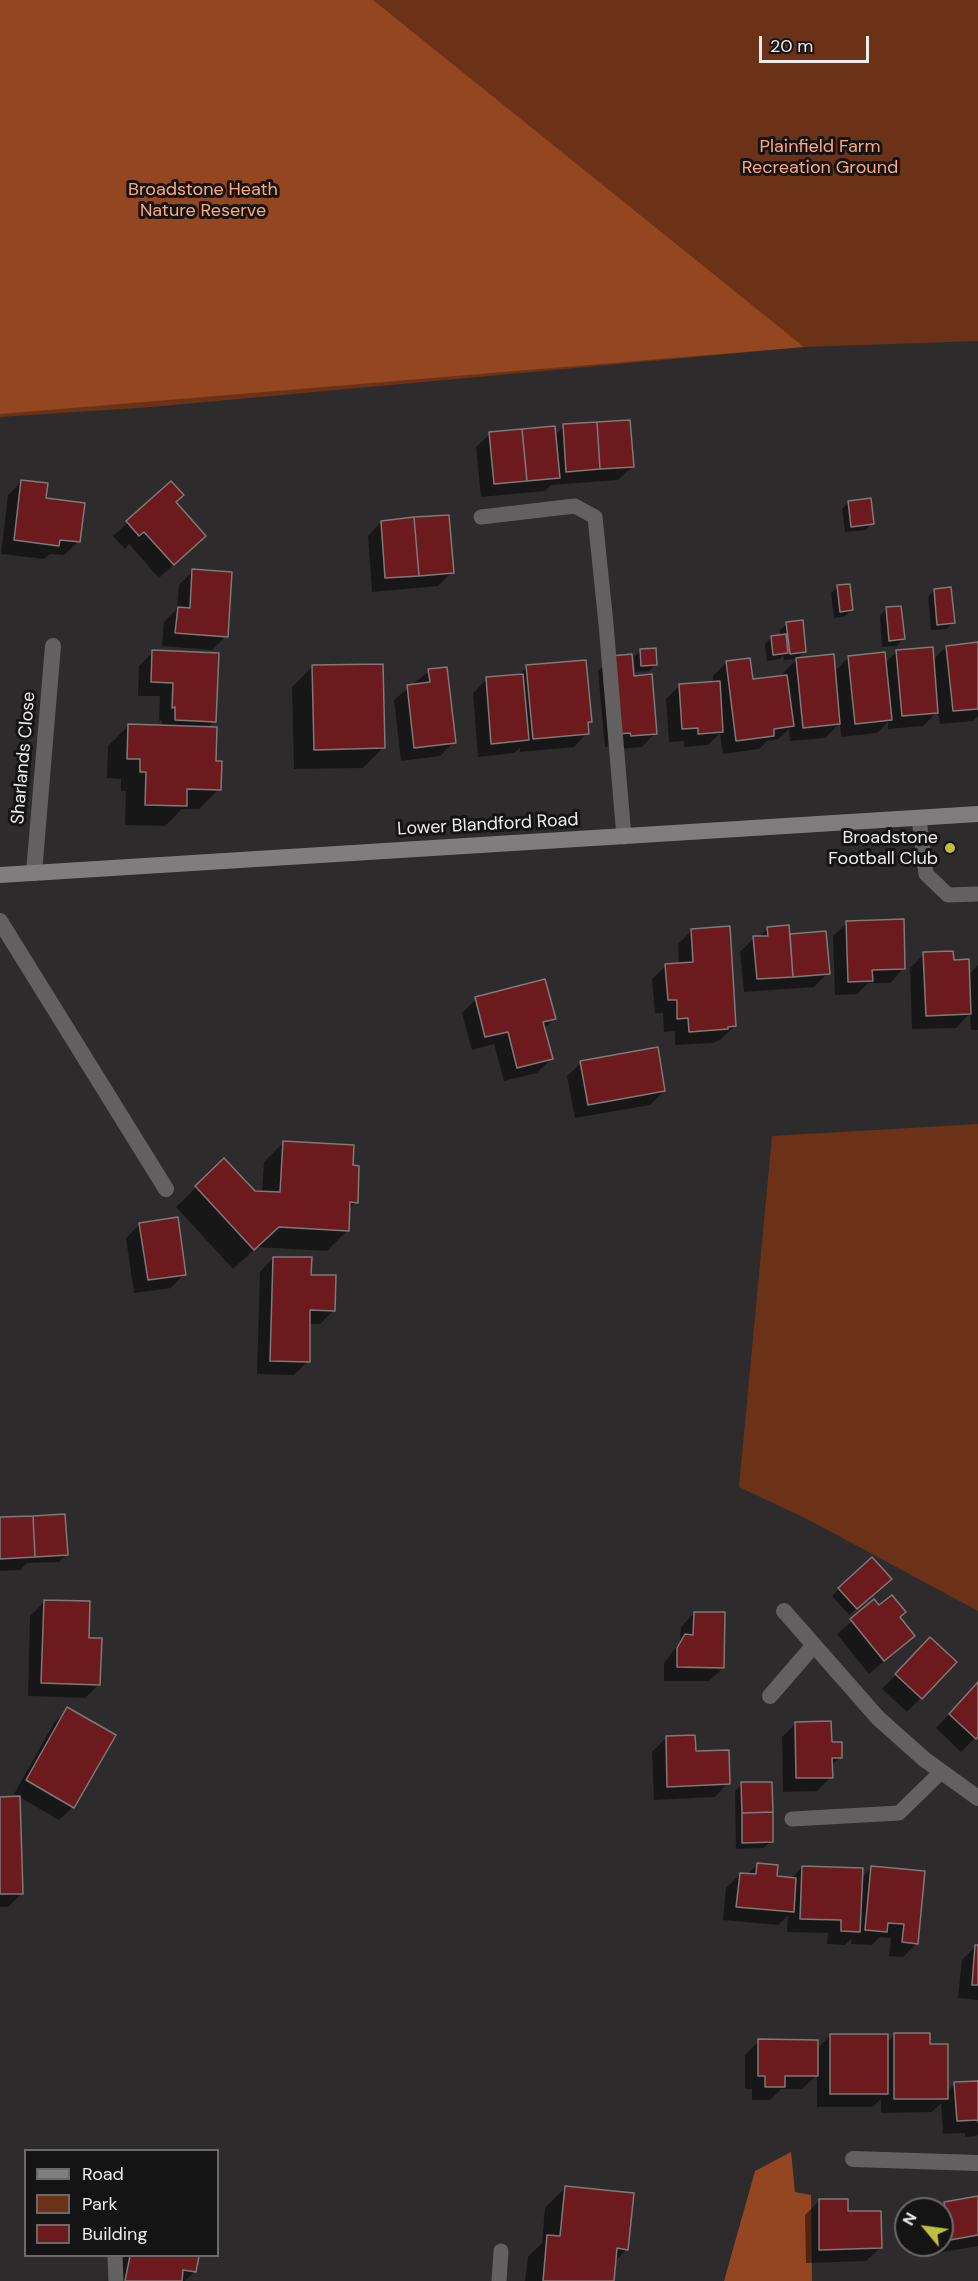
<!DOCTYPE html>
<html>
<head>
<meta charset="utf-8">
<style>
  body { margin:0 }
  #map { position:relative; width:978px; height:2281px; overflow:hidden; background:#2e2b2c; font-family:"DM Sans",sans-serif }
  canvas { display:block }
  .legend { position:absolute; left:24px; top:2149px; width:195px; height:108px; box-sizing:border-box; background:#151414; border:2px solid #6b6a6a; margin:0; padding:8px 10px; list-style:none; font-size:18px; color:#edebeb }
  .legend li { display:flex; align-items:center; gap:12px; height:30px }
  .legend b { width:30px; border:2px solid #6b6a6a }
  .north { position:absolute; left:894px; top:2197px; width:60px; height:60px; box-sizing:border-box; background:#151414; border:2px solid #6b6a6a; border-radius:50%; rotate:299deg; font-size:16px; font-weight:700; line-height:24px; text-align:center; color:#edebeb }
  .north::after { content:''; display:block; margin:auto; width:21px; height:27px; background:#bfbe41; clip-path:polygon(50% 0,100% 100%,50% 72%,0 100%) }
  .scale { position:absolute; left:759px; top:36px; width:110px; height:27px; box-sizing:border-box; border:3px solid #edebeb; border-top:0; padding-left:8px; font-size:18px; line-height:21px; white-space:nowrap; color:#edebeb; -webkit-text-stroke:4px #151414; paint-order:stroke }
</style>
</head>
<body>
<div id="map">
<canvas width="978" height="2281"></canvas>
<ul class="legend">
<li><b style="height:8px;background:#807d7f"></b>Road</li>
<li><b style="height:16px;background:#6b3217"></b>Park</li>
<li><b style="height:16px;background:#6c1a1e"></b>Building</li>
</ul>
<div class="north">N</div>
<div class="scale">20 m</div>
</div>
<script>
const g = document.querySelector('canvas').getContext('2d');
g.lineJoin = 'round';
function fillPath(path, color) {
  g.fillStyle = color;
  g.fill(path, 'evenodd');
}
function toPath(rows) {
  const path = new Path2D();
  for (const r of rows) {
    path.moveTo(r[0], r[1]);
    for (let i = 2; i < r.length; i += 2) path.lineTo(r[i], r[i + 1]);
  }
  return path;
}
function strokePath(path, color, width, dash) {
  g.strokeStyle = color;
  g.lineWidth = width;
  g.lineCap = dash ? 'butt' : 'round';
  g.setLineDash(dash || []);
  g.stroke(path);
}
function write(font, color, halo, rows, align = 'center') {
  g.font = font + ' "DM Sans",sans-serif';
  g.lineWidth = 6;
  g.setLineDash([]);
  g.textBaseline = 'middle';
  g.strokeStyle = halo;
  g.fillStyle = color;
  for (const [text, x, y, turn = 0] of rows) {
    g.save();
    g.translate(x, y);
    g.rotate((+turn || 0) * Math.PI / 180);
    g.textAlign = isNaN(turn) ? turn : align;
    if (halo) g.strokeText(text, 0, 0);
    g.fillText(text, 0, 0);
    g.restore();
  }
}
const green = toPath([
  [0,0,978,0,978,341,804,347,152,407,0,417],
  [978,1124,978,1611,809,1520,739,1487,772,1136]
]);
const forest = toPath([
  [0,0,373,0,804,347,0,414],
  [791,2152,795,2192,811,2195,812,2281,724,2281,755,2171]
]);
const shadow = toPath([
  [564,426,632,467,618,480,551,485,545,491,481,497,476,447,490,434,555,435],
  [22,481,78,542,64,555,50,554,44,559,1,554,8,495],
  [171,483,174,503,190,549,159,578,129,544,125,549,113,536],
  [849,502,872,523,866,530,845,532,842,509],
  [381,522,452,572,438,586,372,592,368,536],
  [193,571,226,636,212,650,162,646,164,622,177,609,179,585],
  [838,587,852,609,845,616,834,618,831,593],
  [934,590,953,622,947,629,931,630,928,597],
  [886,609,903,639,897,646,882,647,880,616],
  [787,624,804,652,797,659,834,672,849,657,885,663,897,651,932,661,946,647,978,643,978,716,973,721,940,724,938,711,923,726,888,729,888,722,877,733,841,737,840,723,825,738,790,741,789,729,778,739,767,741,759,749,723,754,720,733,708,745,684,747,684,741,669,742,666,699,680,685,713,683,713,676,726,663,752,681,784,677,783,673,797,659,784,660,783,656,780,659,767,661,765,644,772,637,781,636,780,630],
  [641,651,656,664,649,671,635,672,634,657],
  [153,652,214,721,207,729,219,789,199,809,182,809,165,826,125,825,126,791,121,791,121,779,107,778,108,746,128,726,162,727,162,720,159,721,160,696,138,696,139,666],
  [612,657,632,677,655,733,642,747,617,749,617,746,605,747,598,671],
  [312,667,383,748,363,768,294,769,292,687],
  [527,667,590,721,587,725,587,733,574,747,520,752,520,748,514,753,478,757,473,693,487,679,518,676],
  [429,671,454,742,440,756,401,761,394,700],
  [847,923,903,969,890,983,868,983,857,994,835,995,833,936],
  [767,929,789,936,825,932,828,973,814,987,744,992,740,952,754,938,759,938],
  [692,930,735,1026,721,1039,713,1043,675,1045,675,1031,664,1032,663,1013,655,1013,652,979,666,966,679,965,678,944],
  [924,954,952,962,968,976,978,965,978,1030,971,1030,970,1013,956,1028,912,1029,910,968],
  [476,999,554,1019,544,1029,551,1059,537,1073,504,1081,494,1044,472,1050,462,1013],
  [581,1063,664,1091,650,1105,575,1118,567,1076],
  [284,1142,351,1167,356,1202,348,1210,347,1231,327,1251,257,1247,233,1269,176,1207,224,1160,254,1192,262,1193,264,1162],
  [140,1224,184,1274,171,1288,134,1293,126,1238],
  [273,1258,310,1276,334,1310,320,1324,309,1324,308,1361,294,1375,257,1374,260,1272],
  [0,1519,66,1555,59,1562,27,1563,20,1570,0,1571],
  [883,1585,849,1615,832,1596,839,1589],
  [44,1602,87,1639,99,1684,85,1698,28,1696,30,1616],
  [874,1602,898,1618,913,1636,869,1674,837,1634],
  [694,1613,723,1668,709,1681,664,1681,664,1663,680,1642,681,1627],
  [917,1653,955,1662,907,1712,882,1689],
  [978,1684,978,1735,961,1752,936,1728],
  [68,1709,73,1807,59,1820,14,1794,54,1723],
  [796,1723,831,1744,840,1757,831,1766,831,1777,817,1791,783,1792,782,1737],
  [666,1738,694,1752,728,1783,715,1797,654,1800,652,1752],
  [742,1784,771,1841,764,1848,736,1849,735,1791],
  [0,1799,22,1893,8,1907,0,1907],
  [757,1865,776,1878,791,1879,802,1867,861,1879,871,1868,917,1943,903,1957,889,1956,891,1938,880,1937,872,1945,851,1944,852,1938,845,1945,827,1944,828,1933,787,1932,788,1916,778,1925,723,1920,726,1888,740,1874,747,1875],
  [976,1946,978,1946,978,2000,958,1998,962,1960],
  [895,2034,928,2045,946,2092,955,2084,978,2082,978,2134,976,2136,965,2137,965,2133,943,2134,941,2103,932,2112,881,2113,881,2099,873,2107,817,2107,817,2075,802,2089,781,2089,770,2100,752,2100,752,2089,745,2089,745,2055,759,2041,817,2049,830,2036,887,2043],
  [565,2188,627,2249,615,2261,613,2281,525,2281,528,2257,542,2243,545,2208],
  [978,2197,978,2246,937,2253,935,2245,942,2245,942,2209,938,2209,944,2203],
  [819,2201,847,2213,880,2248,866,2261,806,2263,805,2215],
  [109,2256,197,2256,195,2271,185,2281,109,2281]
]);
const building = toPath([
  [630,420,634,467,600,469,597,422,630,420],
  [597,422,600,469,566,472,563,424,597,422],
  [555,426,560,478,527,481,522,429,555,426],
  [522,429,527,481,494,484,489,432,522,429],
  [21,480,48,483,46,498,85,503,80,542,60,540,59,546,14,540,21,480],
  [171,481,184,495,176,502,206,536,174,565,144,532,139,536,126,521,171,481],
  [871,498,874,524,851,527,848,501,871,498],
  [449,515,454,573,419,576,414,517,449,515],
  [414,517,419,576,385,578,381,521,414,517],
  [192,569,232,572,228,637,175,633,178,607,190,608,192,569],
  [850,584,853,610,840,612,837,585,850,584],
  [951,587,955,623,937,625,934,589,951,587],
  [901,606,905,639,889,641,886,607,901,606],
  [803,620,806,652,790,654,786,622,803,620],
  [786,634,788,653,773,655,771,636,786,634],
  [978,642,978,709,953,711,946,646,978,642],
  [933,647,938,713,902,716,896,650,933,647],
  [656,648,657,665,641,666,640,649,656,648],
  [152,650,219,653,216,722,175,720,175,707,172,708,173,683,151,682,152,650],
  [885,652,892,720,855,724,848,656,885,652],
  [632,654,634,676,652,674,657,734,631,736,630,733,618,734,611,656,632,654],
  [834,654,840,724,803,728,796,658,834,654],
  [750,658,753,679,787,675,794,726,774,729,774,736,736,741,726,661,750,658],
  [586,660,592,722,588,722,589,734,533,739,526,665,586,660],
  [383,664,385,748,314,750,312,665,383,664],
  [447,667,456,743,414,748,407,685,430,682,428,669,447,667],
  [523,674,529,740,491,744,486,677,523,674],
  [720,681,723,732,698,734,698,728,682,729,679,684,720,681],
  [128,724,217,727,216,761,222,761,221,790,187,789,187,806,145,805,146,772,140,772,140,759,127,759,128,724],
  [904,919,905,969,872,970,873,981,848,982,846,921,904,919],
  [789,925,793,977,757,979,753,936,768,936,767,927,789,925],
  [730,926,736,1026,728,1027,728,1029,689,1032,688,1018,677,1019,677,1000,668,1000,665,964,693,962,691,929,730,926],
  [826,931,830,974,793,977,790,934,826,931],
  [953,951,954,960,969,959,971,1014,926,1016,923,952,953,951],
  [545,979,556,1019,543,1022,553,1059,517,1068,508,1032,485,1037,475,997,545,979],
  [658,1047,665,1091,588,1105,580,1061,658,1047],
  [283,1141,354,1145,353,1165,359,1166,358,1203,350,1202,349,1231,279,1227,254,1250,195,1186,224,1158,255,1191,280,1192,283,1141],
  [178,1217,186,1275,148,1280,139,1223,178,1217],
  [273,1257,312,1257,311,1275,336,1275,335,1311,310,1310,310,1362,270,1361,273,1257],
  [65,1514,68,1555,35,1557,33,1516,65,1514],
  [33,1516,35,1557,0,1559,0,1517,33,1516],
  [872,1557,892,1579,857,1609,838,1588,872,1557],
  [892,1595,906,1612,900,1617,915,1636,884,1661,850,1619,874,1599,879,1605,892,1595],
  [44,1600,90,1601,89,1638,102,1638,100,1685,41,1683,44,1600],
  [694,1612,725,1612,724,1668,677,1667,677,1648,685,1634,693,1635,694,1612],
  [930,1637,957,1662,922,1699,895,1674,930,1637],
  [978,1682,978,1737,976,1739,949,1714,978,1682],
  [67,1707,116,1735,74,1808,26,1780,67,1707],
  [831,1721,832,1742,842,1742,842,1758,832,1758,833,1778,796,1778,795,1722,831,1721],
  [695,1735,696,1751,729,1750,730,1784,667,1787,666,1736,695,1735],
  [741,1782,772,1782,773,1812,742,1813,741,1782],
  [20,1796,23,1894,0,1894,0,1797,20,1796],
  [773,1812,773,1842,742,1843,742,1813,773,1812],
  [757,1863,778,1865,777,1876,796,1878,794,1912,736,1907,740,1873,756,1874,757,1863],
  [802,1866,863,1868,860,1932,841,1931,841,1920,800,1919,802,1866],
  [871,1866,925,1871,918,1944,902,1942,904,1924,888,1923,887,1932,865,1930,871,1866],
  [975,1945,978,1945,978,1985,972,1985,975,1945],
  [894,2033,930,2033,930,2044,948,2044,948,2099,894,2099,894,2033],
  [830,2034,888,2034,888,2094,830,2094,830,2034],
  [758,2039,818,2040,818,2076,785,2076,785,2087,765,2087,765,2076,758,2076,758,2039],
  [978,2081,978,2122,978,2120,957,2121,954,2082,978,2081],
  [565,2186,634,2193,628,2250,617,2248,614,2281,543,2281,547,2235,560,2236,565,2186],
  [978,2196,978,2235,950,2240,944,2202,978,2196],
  [819,2199,848,2199,848,2211,881,2211,882,2248,819,2250,819,2199],
  [130,2256,199,2256,196,2272,183,2270,182,2281,125,2281,130,2256]
]);
const service = toPath([
  [481,517,575,506,595,517,606,624,624,837],
  [919,819,926,874,948,895,978,894],
  [792,1819,899,1813,941,1772],
  [115,2256,116,2281],
  [499,2281,501,2251]
]);
const minor = toPath([
  [34,873,53,646],
  [0,921,166,1189],
  [784,1611,878,1718,924,1759,978,1798],
  [770,1696,814,1645],
  [853,2159,978,2163]
]);
const secondary = toPath([
  [0,875,978,814]
]);
const markers = [
  [950,848,6,"#bfbe41"]
];
const parkNames = [
  ["Plainfield Farm",820,147],
  ["Recreation Ground",820,168],
  ["Broadstone Heath",203,190],
  ["Nature Reserve",203,211]
];
const streetNames = [
  ["Sharlands Close",24,758,-85],
  ["Lower Blandford Road",488,825,-3]
];
const poiNames = [
  ["Broadstone",938,838],
  ["Football Club",938,859]
];
fillPath(green, '#6b3217');
fillPath(forest, '#934620');
fillPath(shadow, '#0007');
fillPath(building, '#6c1a1e');
strokePath(building, '#7e7a79', 1.5);
strokePath(service, '#626061', 15);
strokePath(minor, '#626061', 16);
strokePath(secondary, '#807d7f', 16);
for (const [x, y, r, color] of markers) {
  const dot = new Path2D();
  dot.arc(x, y, r, 0, 2 * Math.PI);
  g.fillStyle = color;
  g.fill(dot);
  strokePath(dot, '#151414', 2);
}
write('18px', '#ffa780', '#151414', parkNames);
write('18px', '#edebeb', '#151414', streetNames);
write('18px', '#edebeb', '#151414', poiNames, 'right');
</script>
</body>
</html>
